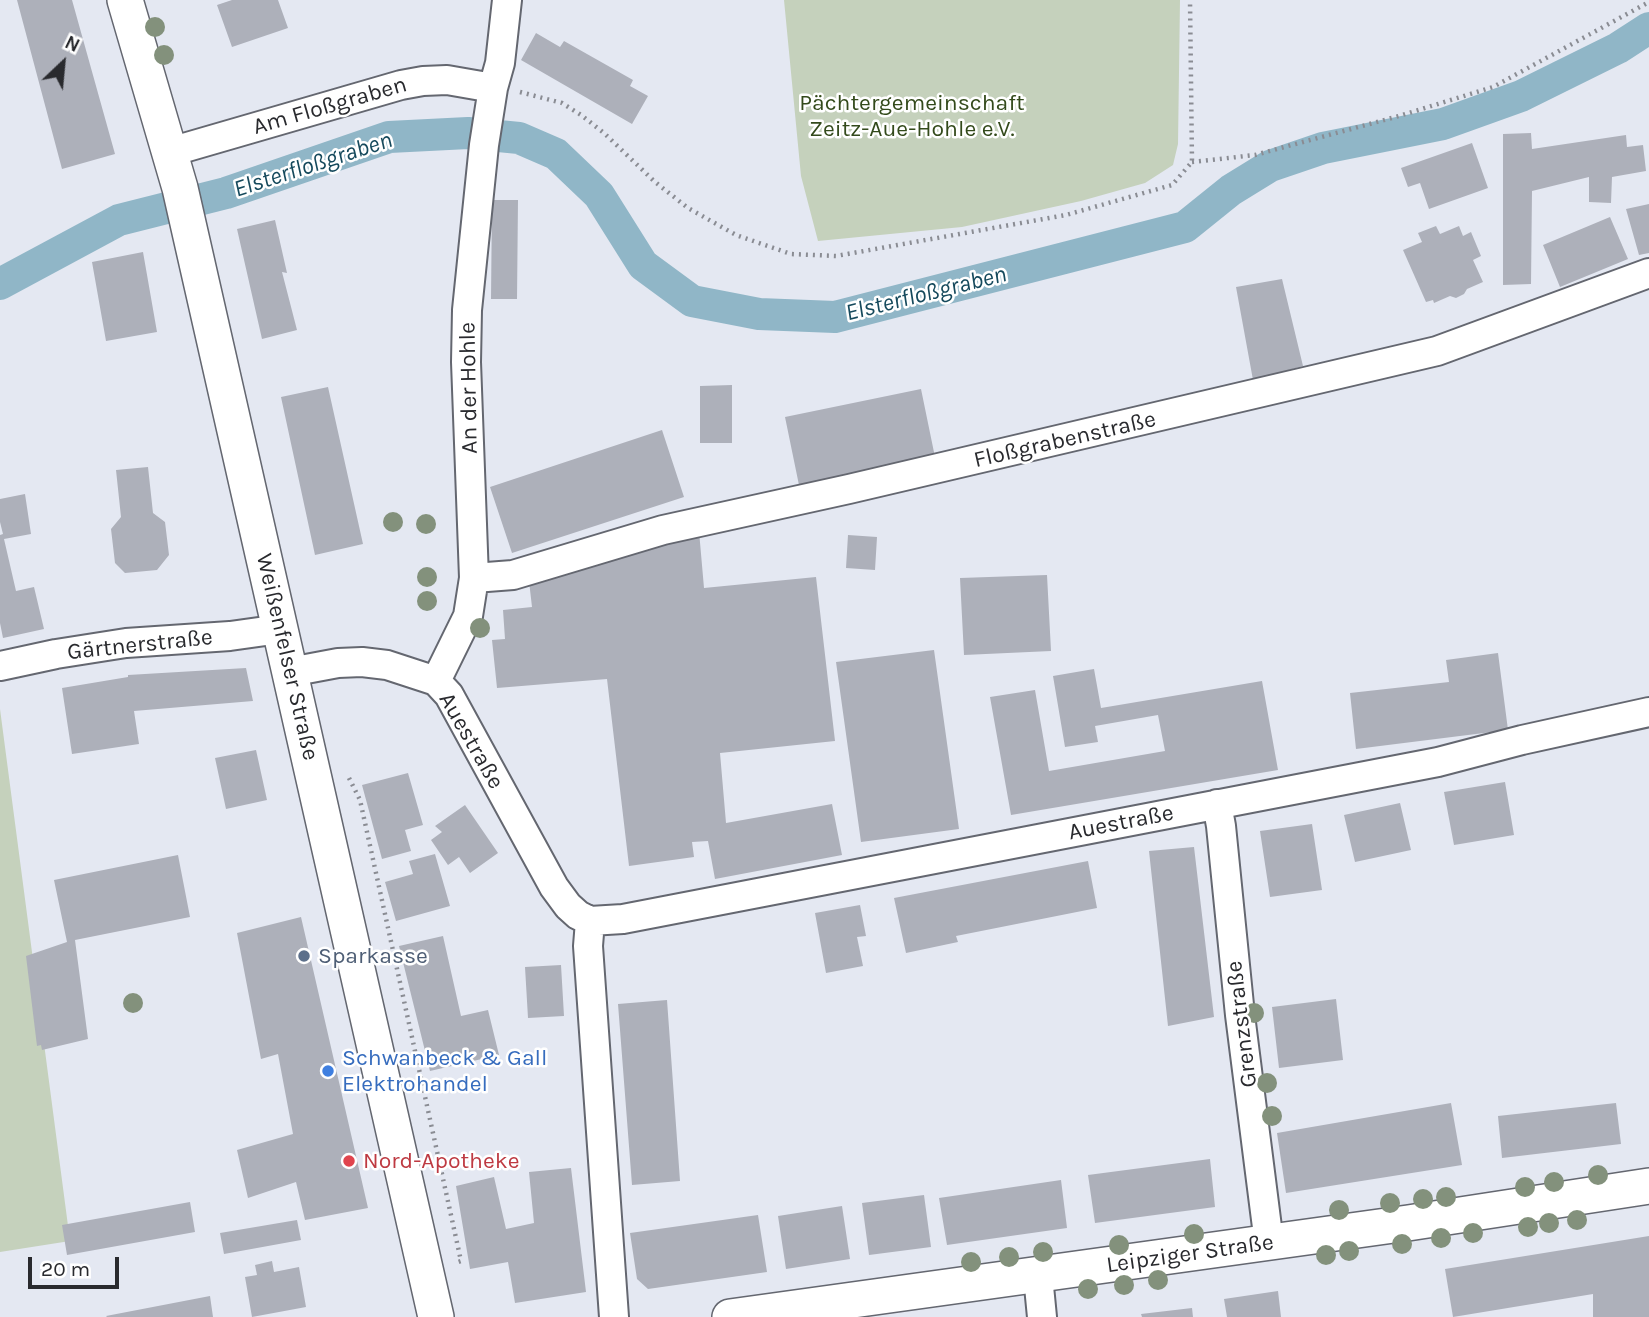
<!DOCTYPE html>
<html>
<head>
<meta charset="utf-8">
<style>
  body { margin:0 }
  #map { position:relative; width:1649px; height:1317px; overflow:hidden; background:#e4e8f2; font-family:Karla,sans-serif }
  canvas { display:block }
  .north { position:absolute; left:28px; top:28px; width:70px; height:70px; -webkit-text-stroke:5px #fff; paint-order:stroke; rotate:26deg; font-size:19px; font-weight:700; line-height:28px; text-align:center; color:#292a2e }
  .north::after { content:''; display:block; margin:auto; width:24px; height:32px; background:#292a2e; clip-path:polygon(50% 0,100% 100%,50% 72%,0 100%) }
  .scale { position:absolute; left:28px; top:1257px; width:91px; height:32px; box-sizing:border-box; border:4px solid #292a2e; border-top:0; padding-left:9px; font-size:21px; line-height:24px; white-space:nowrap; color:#292a2e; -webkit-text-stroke:5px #fff; paint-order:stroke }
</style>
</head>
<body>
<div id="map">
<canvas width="1649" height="1317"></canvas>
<div class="north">N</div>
<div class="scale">20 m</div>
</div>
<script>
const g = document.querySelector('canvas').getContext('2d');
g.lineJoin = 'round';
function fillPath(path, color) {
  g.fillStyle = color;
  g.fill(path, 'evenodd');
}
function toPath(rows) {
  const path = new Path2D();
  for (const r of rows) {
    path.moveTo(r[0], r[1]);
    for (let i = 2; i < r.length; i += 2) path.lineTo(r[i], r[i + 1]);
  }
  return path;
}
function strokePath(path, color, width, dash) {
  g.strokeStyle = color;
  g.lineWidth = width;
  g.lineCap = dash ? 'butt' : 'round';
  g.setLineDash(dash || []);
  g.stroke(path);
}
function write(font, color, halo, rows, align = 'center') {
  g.font = font + ' Karla,sans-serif';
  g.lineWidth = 5;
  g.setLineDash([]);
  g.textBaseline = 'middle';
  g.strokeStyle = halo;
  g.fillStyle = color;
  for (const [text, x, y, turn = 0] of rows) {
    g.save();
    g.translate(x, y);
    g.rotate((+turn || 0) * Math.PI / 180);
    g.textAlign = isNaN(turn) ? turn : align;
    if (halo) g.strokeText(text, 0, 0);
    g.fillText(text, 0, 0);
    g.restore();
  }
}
const green = toPath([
  [784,0,1180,0,1178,144,1173,165,1145,183,1081,201,962,227,818,241,801,176],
  [0,709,70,1241,0,1252]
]);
const canal = toPath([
  [0,284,119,220,226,193,389,137,468,133,519,138,556,154,599,195,643,265,692,301,759,314,835,317,1185,227,1231,190,1270,166,1323,148,1443,124,1521,96,1618,48,1649,28]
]);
const building = toPath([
  [17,0,72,0,115,154,62,169],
  [232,0,278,0,288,28,232,47,217,5],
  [536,33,560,47,564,41,633,80,630,86,648,96,632,124,521,60],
  [1531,133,1532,149,1626,135,1627,147,1643,145,1646,171,1612,177,1611,203,1589,202,1589,177,1532,191,1531,284,1503,285,1503,134],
  [1472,143,1488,188,1429,209,1420,183,1408,187,1401,168],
  [492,200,518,200,517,299,491,299],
  [1649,204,1649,253,1639,255,1626,209],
  [1610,217,1628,259,1560,287,1543,245],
  [275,220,287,273,282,272,297,330,262,339,237,229],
  [1436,226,1440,234,1459,226,1463,236,1471,232,1481,256,1473,260,1483,282,1467,289,1464,294,1456,298,1450,296,1434,303,1433,300,1426,302,1403,250,1422,242,1418,233],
  [143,252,157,332,106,341,92,262],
  [1282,279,1303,366,1253,380,1236,287],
  [732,385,732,443,700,443,700,386],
  [328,387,363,544,315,555,281,397],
  [921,389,936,462,800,490,785,417],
  [662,430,684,497,512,553,490,487],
  [148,467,153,513,165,522,169,555,157,570,125,573,115,563,111,529,121,517,116,470],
  [25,494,31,534,4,539,16,591,34,587,44,629,3,638,0,623,0,535,3,534,0,522,0,499],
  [699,531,704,588,816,577,835,741,720,753,726,823,832,804,842,855,715,879,708,841,692,842,694,857,629,866,607,679,497,688,492,640,505,639,503,610,532,607,529,581],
  [848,535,877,537,875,570,846,568],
  [1047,575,1051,651,964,655,960,578],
  [934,650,959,829,861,842,836,662],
  [1498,653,1508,730,1356,749,1350,693,1449,682,1446,660],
  [246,668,253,701,134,711,139,744,72,754,62,688,128,677,128,675],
  [1094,669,1101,708,1262,681,1278,770,1011,815,990,697,1035,690,1049,771,1165,751,1158,715,1095,726,1098,742,1065,747,1053,676],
  [256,750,267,800,226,809,215,758],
  [408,773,423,825,405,830,411,851,382,859,362,785],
  [1505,782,1514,835,1454,845,1444,792],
  [1400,803,1411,850,1355,862,1344,815],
  [465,805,498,853,470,873,459,857,448,865,431,840,442,832,435,826],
  [1312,824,1322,890,1270,897,1260,831],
  [1194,847,1214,1017,1168,1026,1149,851],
  [435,854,450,906,396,921,385,882,413,874,409,861],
  [178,855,190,917,75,940,88,1039,42,1050,41,1045,37,1046,26,956,67,942,54,880],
  [1088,861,1097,908,956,936,958,942,906,953,894,898],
  [860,905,866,936,857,937,863,966,826,973,815,913],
  [301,917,368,1208,305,1220,296,1182,248,1198,237,1150,293,1134,278,1054,261,1059,237,933],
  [443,936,461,1016,488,1010,499,1055,430,1071,399,946],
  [561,965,564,1016,528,1018,525,967],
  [1336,999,1343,1060,1279,1068,1272,1007],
  [667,1000,680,1181,632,1185,618,1004],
  [1451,1103,1462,1165,1286,1193,1277,1133],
  [1616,1103,1621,1144,1502,1158,1498,1116],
  [1210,1159,1215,1207,1095,1223,1088,1175],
  [571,1168,586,1292,515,1303,508,1262,470,1269,456,1186,494,1177,506,1229,534,1223,529,1172],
  [1061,1180,1067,1228,947,1245,939,1198],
  [924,1195,931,1247,869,1255,862,1203],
  [190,1202,195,1232,67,1255,62,1225],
  [842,1206,850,1259,786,1269,778,1216],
  [758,1215,767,1272,648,1289,637,1279,630,1233],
  [297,1220,301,1240,224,1254,220,1233],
  [1649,1236,1649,1317,1593,1317,1593,1294,1453,1317,1445,1269],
  [272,1261,274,1272,299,1267,306,1307,252,1317,245,1277,257,1275,255,1265],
  [1278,1291,1281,1317,1227,1317,1224,1299],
  [210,1296,213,1317,107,1317,106,1316],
  [1192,1308,1193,1317,1142,1317,1141,1314]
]);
const path = toPath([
  [520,92,562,103,581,115,604,133,655,182,688,208,736,235,791,254,836,256,1066,215,1172,185,1192,162,1190,0],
  [1192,162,1255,155,1399,116,1493,87,1649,2],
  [349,778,360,800,456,1238,461,1261,455,1263]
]);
const minor = toPath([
  [170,152,401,85,423,81,447,80,493,88],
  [474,578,513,575,663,530,849,489,1437,351,1649,273],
  [0,666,56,654,126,643,230,636,280,629],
  [290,672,338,663,362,662,387,665,436,681,449,695,554,887,568,906,578,915,590,921,588,946,614,1317],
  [436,681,468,616,474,578,466,362,467,310,484,145,493,88,500,63,507,0],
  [1217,804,1221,826,1240,1015,1269,1243],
  [590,921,623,919,1438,762,1522,740,1649,712],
  [1038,1276,1042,1317]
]);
const tertiary = toPath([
  [125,0,180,188,436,1317],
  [730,1317,1408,1223,1649,1186]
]);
const trees = [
  [155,27],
  [164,55],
  [393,522],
  [426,524],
  [427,577],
  [427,601],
  [480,628],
  [133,1003],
  [1254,1013],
  [1267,1083],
  [1272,1116],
  [1598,1175],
  [1554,1182],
  [1525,1187],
  [1446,1197],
  [1423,1199],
  [1390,1203],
  [1339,1210],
  [1577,1220],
  [1549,1223],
  [1528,1227],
  [1473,1233],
  [1194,1234],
  [1441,1238],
  [1402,1244],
  [1119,1245],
  [1349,1251],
  [1043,1252],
  [1326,1255],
  [1009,1257],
  [971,1262],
  [1158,1280],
  [1124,1285],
  [1088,1289]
];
const markers = [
  [304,956,7,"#5c6f8a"],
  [328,1071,7,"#3f7fe0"],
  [349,1161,7,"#e0444e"]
];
const parkNames = [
  ["Pächtergemeinschaft",912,103],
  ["Zeitz-Aue-Hohle e.V.",912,129]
];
const streetNames = [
  ["Am Floßgraben",330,106,-16],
  ["An der Hohle",469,388,-91],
  ["Floßgrabenstraße",1065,440,-13],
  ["Gärtnerstraße",140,645,-6],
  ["Weißenfelser Straße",287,657,77],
  ["Auestraße",471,741,60],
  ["Auestraße",1121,823,-11],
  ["Grenzstraße",1242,1024,-97],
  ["Leipziger Straße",1190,1254,-8]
];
const serviceNames = [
  ["Sparkasse",318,956]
];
const shopNames = [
  ["Schwanbeck & Gall",342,1058],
  ["Elektrohandel",342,1084]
];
const healthNames = [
  ["Nord-Apotheke",363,1161]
];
const waterNames = [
  ["Elsterfloßgraben",313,165,-18],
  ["Elsterfloßgraben",926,294,-14]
];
fillPath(green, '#c5d1bc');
strokePath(canal, '#90b6c7', 32);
fillPath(building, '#adb0ba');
strokePath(minor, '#646770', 32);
strokePath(tertiary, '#646770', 38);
strokePath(path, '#8a8c93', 4.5, [2, 5]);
strokePath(minor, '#fff', 28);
strokePath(tertiary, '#fff', 35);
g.fillStyle = '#83917c';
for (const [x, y] of trees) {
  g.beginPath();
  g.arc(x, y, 10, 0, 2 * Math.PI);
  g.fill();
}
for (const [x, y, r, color] of markers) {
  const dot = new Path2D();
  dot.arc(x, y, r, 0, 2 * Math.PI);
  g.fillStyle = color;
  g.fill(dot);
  strokePath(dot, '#fff', 2.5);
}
write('23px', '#334a1b', '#fff', parkNames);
write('23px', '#292a2e', '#fff', streetNames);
write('23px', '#4e5e75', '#fff', serviceNames, 'left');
write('23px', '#366cbe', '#fff', shopNames, 'left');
write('23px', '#be3a42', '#fff', healthNames, 'left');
write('italic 24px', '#15495c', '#fff', waterNames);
</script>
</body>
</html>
